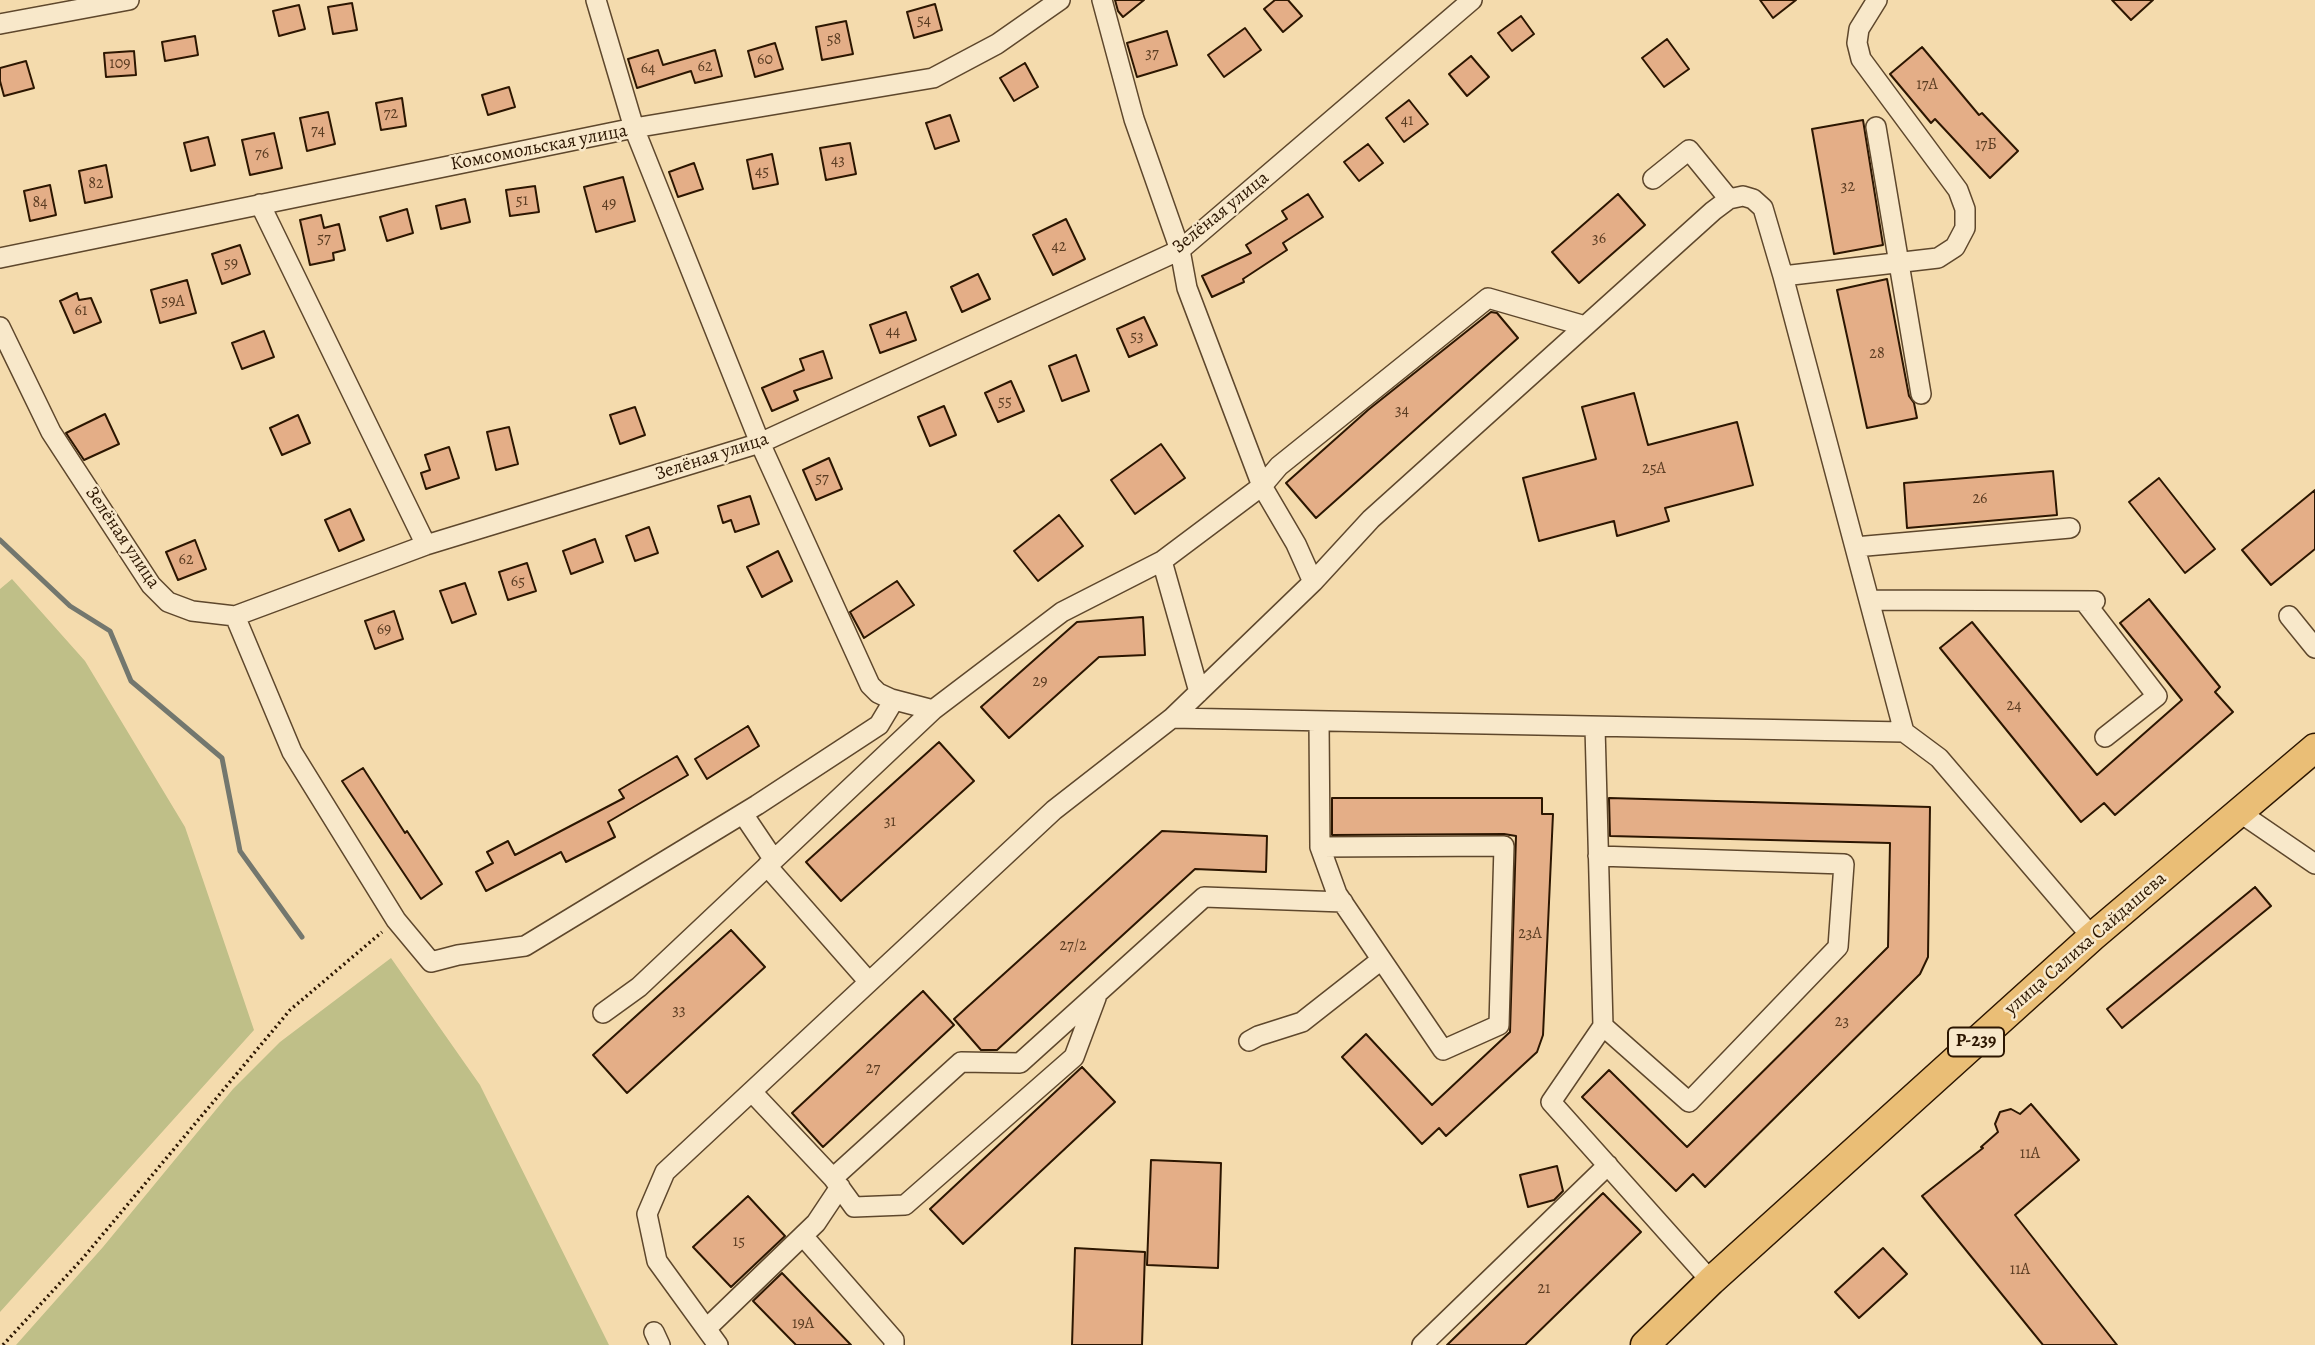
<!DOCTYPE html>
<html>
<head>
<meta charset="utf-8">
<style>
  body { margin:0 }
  canvas { display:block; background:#f4dbad }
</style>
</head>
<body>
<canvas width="2315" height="1345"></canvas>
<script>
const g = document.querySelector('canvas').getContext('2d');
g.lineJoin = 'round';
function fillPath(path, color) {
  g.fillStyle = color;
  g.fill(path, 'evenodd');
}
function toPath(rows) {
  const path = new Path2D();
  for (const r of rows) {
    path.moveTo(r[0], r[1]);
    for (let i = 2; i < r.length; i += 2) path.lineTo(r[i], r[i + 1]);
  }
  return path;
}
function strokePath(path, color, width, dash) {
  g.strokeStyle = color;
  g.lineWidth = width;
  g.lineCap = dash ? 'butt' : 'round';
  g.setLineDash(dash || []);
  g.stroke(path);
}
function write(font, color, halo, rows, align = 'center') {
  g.font = font + ' Alegreya,serif';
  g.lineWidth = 5;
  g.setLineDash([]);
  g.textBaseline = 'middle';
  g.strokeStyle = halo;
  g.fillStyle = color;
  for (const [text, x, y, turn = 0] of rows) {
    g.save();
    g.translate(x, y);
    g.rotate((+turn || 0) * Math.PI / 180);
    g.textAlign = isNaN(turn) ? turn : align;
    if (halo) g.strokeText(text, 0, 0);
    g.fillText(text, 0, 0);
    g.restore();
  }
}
const green = toPath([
  [12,579,85,661,185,827,254,1030,0,1312,0,589],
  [391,958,480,1085,609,1345,16,1345,103,1247,233,1089,280,1042]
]);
const stream = toPath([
  [0,540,70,606,110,631,131,681,222,758,240,851,302,937]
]);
const building = toPath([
  [1115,0,1144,0,1123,17,1118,11,1115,0],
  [1275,0,1288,0,1302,16,1283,32,1264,9,1275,0],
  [1760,0,1796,0,1773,18,1760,0],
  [2112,0,2153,0,2131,20,2112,0],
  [352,3,357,30,333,34,328,7,352,3],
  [935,4,942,30,914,38,907,12,935,4],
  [299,5,305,29,279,36,273,11,299,5],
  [1521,16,1534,34,1512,51,1498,33,1521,16],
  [846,21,853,54,822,60,816,27,846,21],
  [1245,28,1261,50,1224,77,1208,55,1245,28],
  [1167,31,1177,65,1137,77,1127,43,1167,31],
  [195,36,198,55,165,61,162,42,195,36],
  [1667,39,1689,69,1664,87,1642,58,1667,39],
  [775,43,783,69,755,77,748,51,775,43],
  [1922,47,1979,115,1982,113,2018,151,1990,178,1935,119,1931,123,1890,74,1922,47],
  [658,50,663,65,715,50,722,76,695,83,691,71,637,88,628,59,658,50],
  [134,51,136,75,106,77,104,53,134,51],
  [1471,56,1489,77,1467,96,1449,74,1471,56],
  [26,61,34,88,4,96,0,81,0,68,26,61],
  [1025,63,1038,87,1014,101,1000,78,1025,63],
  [509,87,515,107,488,115,482,95,509,87],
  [402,98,406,126,381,130,376,103,402,98],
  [1409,100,1428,124,1404,142,1386,118,1409,100],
  [328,112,335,144,307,151,300,118,328,112],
  [950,115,959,141,935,149,926,123,950,115],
  [1863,120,1883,245,1834,254,1812,129,1863,120],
  [274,133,282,168,250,175,242,140,274,133],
  [208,137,215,165,191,171,184,143,208,137],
  [850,143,856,174,826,180,820,148,850,143],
  [1368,144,1383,163,1359,181,1344,162,1368,144],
  [772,154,778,184,753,189,747,160,772,154],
  [694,163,703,189,678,197,669,172,694,163],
  [106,165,112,197,85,203,79,171,106,165],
  [623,177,635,221,596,232,584,187,623,177],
  [50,185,56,215,30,221,24,191,50,185],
  [535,186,539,212,510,216,506,190,535,186],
  [1308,194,1323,217,1283,243,1287,250,1243,279,1244,282,1212,297,1202,276,1251,253,1246,245,1287,219,1282,211,1308,194],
  [1618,194,1645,225,1579,283,1552,252,1618,194],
  [465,199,470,222,441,229,436,206,465,199],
  [407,209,413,233,387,241,380,217,407,209],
  [321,215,324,228,339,224,345,250,333,253,334,260,310,265,300,220,321,215],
  [1066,219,1085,259,1053,275,1033,235,1066,219],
  [240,245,250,274,222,284,212,254,240,245],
  [978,274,990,299,962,312,951,287,978,274],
  [1887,279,1909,396,1914,403,1917,418,1867,428,1837,290,1887,279],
  [187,280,196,313,160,323,151,290,187,280],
  [77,293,79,300,91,298,101,322,74,333,60,301,77,293],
  [906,312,916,340,880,353,870,325,906,312],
  [1491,312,1497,313,1518,338,1316,518,1286,483,1368,410,1491,312],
  [1144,317,1157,345,1129,357,1117,329,1144,317],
  [264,331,274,357,242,369,232,343,264,331],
  [823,351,832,378,794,391,798,400,772,411,762,388,804,370,800,359,823,351],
  [1076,355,1089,391,1062,401,1049,366,1076,355],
  [1011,381,1024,411,998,422,985,393,1011,381],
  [1634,393,1648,445,1737,422,1753,485,1665,508,1669,521,1617,536,1614,521,1539,541,1523,478,1596,459,1582,407,1634,393],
  [944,406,956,435,930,446,918,417,944,406],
  [635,407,645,435,620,444,610,415,635,407],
  [105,414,119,444,84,460,66,433,105,414],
  [298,415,310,443,282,455,270,428,298,415],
  [509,427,518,464,496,470,487,432,509,427],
  [1161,444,1185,478,1135,514,1111,480,1161,444],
  [449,447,459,478,426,489,421,473,430,470,425,455,449,447],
  [829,458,842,489,816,500,803,470,829,458],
  [2053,471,2057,515,1907,528,1904,483,2053,471],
  [2159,478,2215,549,2185,573,2129,502,2159,478],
  [2315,490,2315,549,2271,585,2242,550,2315,490],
  [750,496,759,524,735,532,731,520,723,523,718,506,750,496],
  [350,509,364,540,339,551,325,520,350,509],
  [1059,515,1083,546,1038,581,1014,551,1059,515],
  [649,527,658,553,635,561,626,536,649,527],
  [595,539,603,562,571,574,563,551,595,539],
  [195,540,206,569,178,580,166,552,195,540],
  [778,551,792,581,762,597,747,567,778,551],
  [527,563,536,591,508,600,499,572,527,563],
  [897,581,914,605,864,638,850,612,897,581],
  [465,583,476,614,452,623,440,591,465,583],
  [2149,599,2220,687,2215,692,2233,712,2115,815,2104,803,2081,822,1940,648,1972,622,2097,775,2182,700,2120,623,2149,599],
  [394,611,403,639,375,649,365,621,394,611],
  [1143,617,1145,655,1099,657,1009,738,981,707,1077,622,1143,617],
  [748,726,759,746,707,779,695,759,748,726],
  [939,742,974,781,841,901,806,862,939,742],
  [677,756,688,775,608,822,615,837,566,862,561,852,486,891,476,872,493,863,487,852,508,841,515,855,624,798,619,790,677,756],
  [363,768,405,833,407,831,442,884,421,899,342,781,363,768],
  [1332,798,1542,798,1542,814,1553,814,1543,1035,1537,1052,1446,1136,1439,1128,1422,1144,1342,1057,1366,1034,1432,1105,1510,1032,1516,836,1504,834,1332,835,1332,798],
  [1609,798,1930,807,1928,957,1920,974,1705,1187,1693,1174,1676,1191,1582,1097,1609,1070,1687,1147,1888,947,1890,843,1610,836,1609,798],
  [1162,831,1267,836,1266,872,1195,869,997,1050,981,1050,954,1019,1162,831],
  [2255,887,2271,906,2122,1028,2107,1009,2255,887],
  [731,930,765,967,627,1093,593,1055,731,930],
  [923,991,954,1025,823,1147,792,1113,923,991],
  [1082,1067,1115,1102,963,1244,930,1209,1082,1067],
  [2031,1104,2079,1160,2015,1215,2117,1345,2043,1345,1922,1196,1983,1148,1981,1147,1998,1132,1995,1124,2000,1112,2011,1109,2020,1114,2031,1104],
  [1151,1160,1221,1163,1218,1268,1147,1265,1151,1160],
  [1557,1166,1563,1191,1554,1200,1528,1207,1520,1175,1557,1166],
  [1603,1193,1641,1232,1525,1345,1447,1345,1603,1193],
  [748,1196,785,1236,731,1287,693,1247,748,1196],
  [1075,1248,1145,1252,1142,1345,1072,1345,1075,1248],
  [1883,1248,1907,1274,1859,1318,1835,1292,1883,1248],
  [782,1273,851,1345,796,1345,753,1301,782,1273]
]);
const path = toPath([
  [3,1345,83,1258,290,1010,382,932]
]);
const minor = toPath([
  [596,0,634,128,760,443,870,685,878,693,891,699,933,710,1062,612,1162,561,1262,486,1279,466,1488,298,1585,326],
  [1102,0,1134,119,1180,250,1187,288,1262,486,1296,544,1313,582,1172,718],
  [0,24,129,0],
  [1876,127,1921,394],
  [1653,179,1689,150,1729,199],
  [260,204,426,545],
  [0,258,634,128,933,78,997,44,1060,0],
  [1783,276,1938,258,1955,247,1965,228,1965,209,1958,190,1861,59,1857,43,1859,29,1877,0],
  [0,327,51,432,151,585,168,602,192,611,235,616,426,545,760,443,1180,250,1472,0],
  [1855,547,2070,528],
  [1162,561,1199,692],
  [1313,582,1371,519,1713,211,1729,199,1743,196,1753,199,1763,208,1783,276,1904,732],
  [1869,600,2095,601],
  [2084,601,2157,696,2105,737],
  [235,616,292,752,396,920,431,962,458,955,525,946,757,805,879,725,894,700],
  [2289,616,2315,648],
  [1319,721,1320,847,1504,846,1499,1025,1443,1050,1337,894,1320,847],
  [1595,727,1603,1026,1551,1102,1711,1281],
  [2239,812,2315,864],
  [743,814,774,860],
  [1598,856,1844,864,1838,947,1689,1102,1603,1026],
  [767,866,869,982],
  [603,1013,639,987,933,710],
  [1249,1041,1258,1036,1302,1022,1381,960],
  [752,1092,833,1178,961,1062,1020,1063,1204,897,1343,902],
  [833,1178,854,1207,905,1205,1074,1057,1096,998],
  [803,1236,894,1340,894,1345],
  [707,1328,816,1223,840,1187],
  [654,1332,660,1345],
  [718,1345,657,1261,647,1214,665,1172,1054,810,1172,718,1904,732,1939,758,2092,937],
  [1422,1345,1608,1165]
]);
const highway = toPath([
  [1645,1345,1711,1281,2092,937,2315,748]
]);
const numberNames = [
  ["54",924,21],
  ["58",834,40],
  ["37",1152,54],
  ["60",765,60],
  ["109",120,64],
  ["62",705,67],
  ["64",648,69],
  ["17А",1927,85],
  ["72",391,114],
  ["41",1407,121],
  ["74",318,131],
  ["17Б",1986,145],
  ["76",262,154],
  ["43",838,161],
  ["45",762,172],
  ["82",96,184],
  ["32",1848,187],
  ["51",522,201],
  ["84",40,203],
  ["49",609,204],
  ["57",324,239],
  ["36",1599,239],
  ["42",1059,247],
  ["59",231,264],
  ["59А",173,302],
  ["61",81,311],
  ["44",893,332],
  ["53",1137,337],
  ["28",1877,354],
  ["55",1005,402],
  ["34",1402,411],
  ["25А",1654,469],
  ["57",822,479],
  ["26",1980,499],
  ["62",186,560],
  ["65",518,582],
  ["69",384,630],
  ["29",1040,682],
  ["24",2014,706],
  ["31",890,822],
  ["23А",1530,934],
  ["27/2",1073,946],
  ["33",679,1011],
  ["23",1842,1022],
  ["27",873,1069],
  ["11А",2030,1154],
  ["15",739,1242],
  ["11А",2020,1270],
  ["21",1544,1289],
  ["19А",803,1324]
];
const shields = [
  [1976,1042,56]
];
const shieldNames = [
  ["Р-239",1976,1042]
];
const streetNames = [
  ["Комсомольская улица",539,148,-11],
  ["Зелёная улица",1221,213,-39],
  ["Зелёная улица",712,457,-18],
  ["Зелёная улица",122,538,56],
  ["улица Салиха Сайдашева",2086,944,-41]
];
fillPath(green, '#bfbf88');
strokePath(stream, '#73776e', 5);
fillPath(building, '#e4ae87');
strokePath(building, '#2c1601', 2);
strokePath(minor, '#5e472c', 22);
strokePath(highway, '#2c1601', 31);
strokePath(path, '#2c1601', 3.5, [2, 3.5]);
strokePath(minor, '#f8e8ca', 19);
strokePath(highway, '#eabe76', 28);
write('16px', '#5a3c22', null, numberNames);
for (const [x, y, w] of shields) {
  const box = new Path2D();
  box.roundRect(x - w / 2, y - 14.5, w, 29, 5);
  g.fillStyle = '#f8e8ca';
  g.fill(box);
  strokePath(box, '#2c1601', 2);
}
write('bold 18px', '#2c1601', null, shieldNames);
write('19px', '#2c1601', '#f8e8ca', streetNames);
</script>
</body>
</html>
